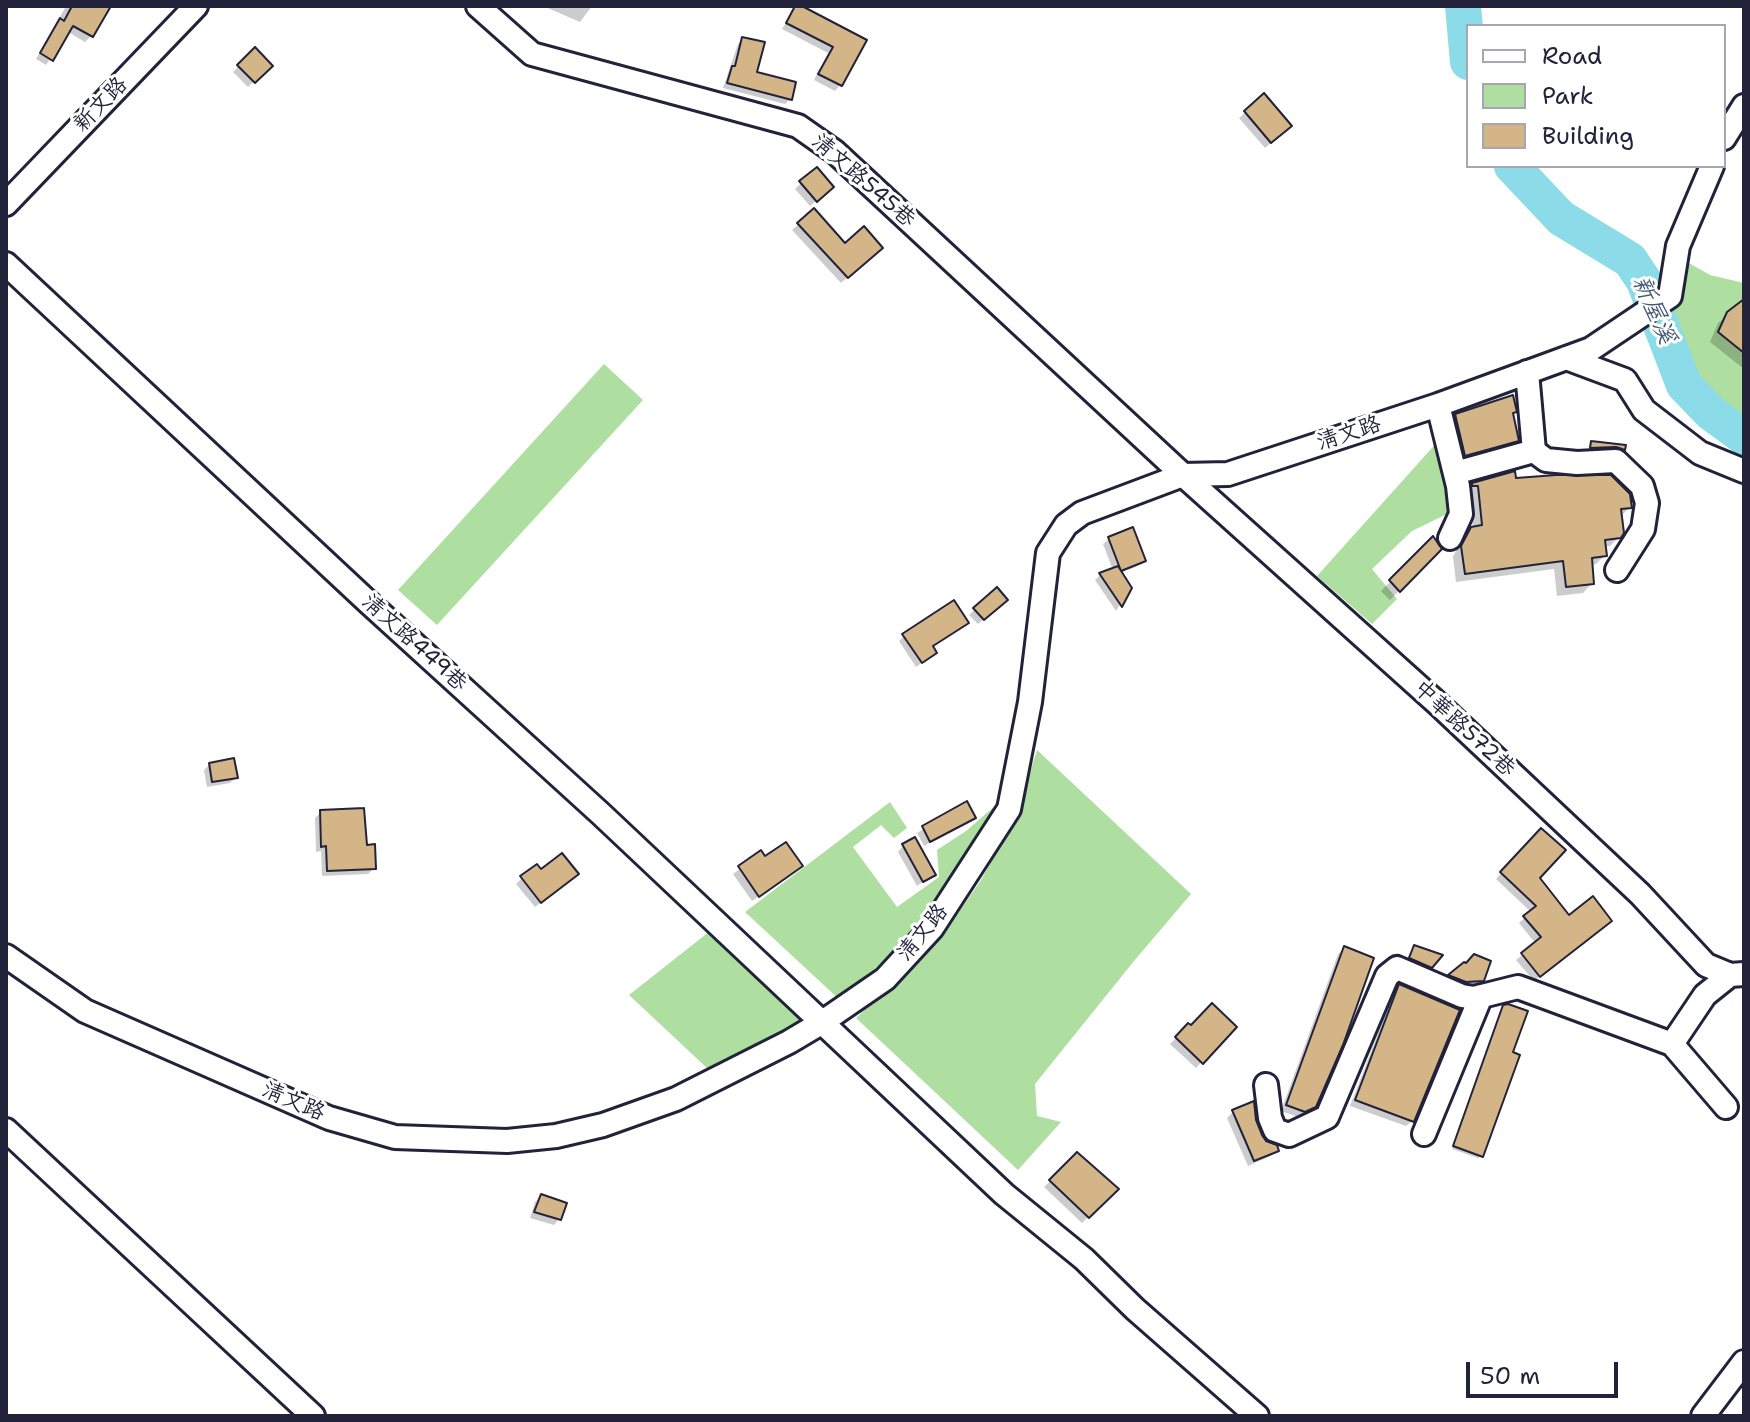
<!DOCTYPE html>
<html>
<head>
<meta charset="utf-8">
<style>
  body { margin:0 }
  #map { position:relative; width:1750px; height:1422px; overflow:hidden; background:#fff; font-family:"Shantell Sans",sans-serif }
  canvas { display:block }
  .frame { position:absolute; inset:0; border:8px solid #22223b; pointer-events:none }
  .legend { position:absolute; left:1466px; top:24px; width:260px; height:144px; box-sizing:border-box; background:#fff; border:2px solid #a7a7b1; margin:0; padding:10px 14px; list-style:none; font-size:24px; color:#22223b }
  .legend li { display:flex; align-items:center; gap:16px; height:40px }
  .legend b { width:40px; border:2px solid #a7a7b1 }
  .scale { position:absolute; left:1466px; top:1362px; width:152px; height:36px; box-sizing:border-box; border:4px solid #22223b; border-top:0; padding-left:10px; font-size:24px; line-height:28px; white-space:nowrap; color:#22223b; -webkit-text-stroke:6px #fff; paint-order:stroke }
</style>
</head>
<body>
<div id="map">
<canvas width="1750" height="1422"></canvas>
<div class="frame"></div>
<ul class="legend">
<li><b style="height:10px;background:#fff"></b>Road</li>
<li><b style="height:22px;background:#aedfa0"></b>Park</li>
<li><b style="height:22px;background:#d3b587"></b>Building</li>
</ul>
<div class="scale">50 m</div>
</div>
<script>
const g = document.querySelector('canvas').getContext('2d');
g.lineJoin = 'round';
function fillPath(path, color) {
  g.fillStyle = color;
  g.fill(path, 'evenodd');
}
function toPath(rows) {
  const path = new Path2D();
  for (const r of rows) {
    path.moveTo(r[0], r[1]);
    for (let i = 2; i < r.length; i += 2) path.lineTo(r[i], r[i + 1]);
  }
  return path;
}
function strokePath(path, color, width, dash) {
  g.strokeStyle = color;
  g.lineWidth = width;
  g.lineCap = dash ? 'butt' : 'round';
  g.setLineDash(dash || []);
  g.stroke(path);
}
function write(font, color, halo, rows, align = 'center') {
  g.font = font + ' "Shantell Sans","LXGW WenKai TC",sans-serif';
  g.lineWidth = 6;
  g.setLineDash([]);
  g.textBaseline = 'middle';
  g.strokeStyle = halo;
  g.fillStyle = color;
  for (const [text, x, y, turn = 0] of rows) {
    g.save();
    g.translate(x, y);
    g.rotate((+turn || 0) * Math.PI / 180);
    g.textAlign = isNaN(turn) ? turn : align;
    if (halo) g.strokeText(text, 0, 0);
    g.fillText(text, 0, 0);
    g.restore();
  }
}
const green = toPath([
  [1687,262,1710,275,1744,283,1744,424,1710,409,1674,344,1665,310,1684,287],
  [604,364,643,400,437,625,398,590],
  [1440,439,1453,511,1412,531,1372,569,1397,599,1372,624,1317,576],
  [1037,750,1191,894,1134,961,1035,1084,1037,1116,1061,1122,1018,1170,856,1018,941,938,981,880,1016,817],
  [890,802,907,828,894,838,881,825,853,847,897,907,939,877,937,850,966,831,996,805,989,823,922,924,841,1001,745,912],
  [724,920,822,1011,707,1068,629,995]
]);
const shadow = toPath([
  [61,6,105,6,91,36,85,42,68,32,46,65,36,59,65,8],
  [543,6,592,6,580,22],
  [797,6,864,41,840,85,835,91,814,80,828,53,782,29],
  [743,39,754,73,790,99,785,104,723,88,738,44],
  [255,50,270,66,248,87,233,72],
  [1264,96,1284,131,1265,148,1239,118],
  [816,169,832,187,810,206,795,189],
  [814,211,845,246,875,254,841,283,792,230],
  [1744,303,1744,369,1710,342,1718,323],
  [1512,414,1517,440,1511,446,1459,460,1450,421,1456,416],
  [1592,443,1624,446,1623,449,1621,452,1613,449,1589,450],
  [1514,481,1630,507,1620,517,1619,537,1610,546,1604,547,1605,555,1596,564,1590,565,1592,583,1583,593,1557,596,1554,569,1456,582,1453,557,1462,538,1473,528,1469,494,1463,494,1473,485],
  [1109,539,1144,560,1138,566,1120,573,1130,588,1116,611,1095,580,1100,575,1113,570,1103,544],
  [1433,539,1440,549,1390,600,1381,591],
  [1000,605,978,624,969,615,975,609],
  [966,623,932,647,930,657,916,667,899,641,904,636],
  [210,764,235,778,230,783,207,787,204,770],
  [966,804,973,817,924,846,917,833],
  [321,812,374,868,368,874,322,876,321,851,316,852,315,818],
  [1541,830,1537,878,1568,918,1604,926,1534,981,1516,960,1536,944,1519,923,1531,912,1496,879],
  [903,846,934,874,917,886,898,852],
  [761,853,764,859,794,871,752,901,733,874],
  [541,872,571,880,535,907,516,884,522,878],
  [1414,948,1439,956,1424,972,1405,964,1409,954],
  [1344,949,1314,1106,1298,1117,1281,1111,1338,954],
  [1464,965,1483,980,1476,986,1444,981],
  [1400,987,1412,1121,1406,1126,1350,1106,1394,992],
  [1504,1007,1481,1156,1478,1158,1452,1149],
  [1188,1026,1234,1027,1196,1068,1170,1044],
  [1233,1112,1254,1121,1265,1142,1276,1150,1271,1156,1248,1166,1227,1118],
  [1077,1155,1116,1189,1082,1223,1044,1187],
  [541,1196,559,1219,554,1225,530,1218,535,1202]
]);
const river = toPath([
  [1463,6,1468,62],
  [1512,166,1561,218,1630,260,1644,281,1684,385,1711,413,1744,437]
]);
const building = toPath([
  [72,6,111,6,93,37,73,26,53,61,40,53,60,18,64,21,72,6],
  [795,6,802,6,867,40,842,86,818,74,833,47,786,23,795,6],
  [742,37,765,42,757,72,796,82,792,100,727,83,732,66,735,66,742,37],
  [255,47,273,66,255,83,237,65,255,47],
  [1264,93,1292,126,1271,143,1244,111,1264,93],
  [817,167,834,187,817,202,799,181,817,167],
  [814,208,845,243,864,226,883,248,848,278,797,223,814,208],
  [1744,299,1744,353,1718,332,1727,312,1744,299],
  [1513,395,1517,412,1513,413,1519,441,1465,456,1455,414,1513,395],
  [1591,441,1626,445,1625,450,1616,447,1590,448,1591,441],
  [1515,471,1516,478,1556,475,1611,475,1630,494,1632,508,1621,509,1624,533,1621,538,1605,540,1607,556,1592,558,1594,584,1566,587,1563,561,1465,574,1461,546,1471,527,1482,525,1478,486,1472,486,1472,483,1515,471],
  [1133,527,1146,561,1121,571,1108,537,1133,527],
  [1433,536,1442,549,1400,592,1389,580,1433,536],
  [1118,566,1132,588,1122,607,1099,573,1118,566],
  [997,587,1008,600,984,620,973,608,997,587],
  [954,600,969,623,933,646,937,653,922,663,902,634,954,600],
  [234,758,238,778,212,782,209,763,234,758],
  [967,801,976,818,930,842,922,826,967,801],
  [364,808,367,845,375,844,376,869,327,871,326,846,321,847,320,810,364,808],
  [1541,828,1566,850,1540,878,1569,915,1593,896,1612,921,1540,977,1521,953,1541,937,1523,916,1536,906,1500,872,1541,828],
  [915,837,936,875,923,882,902,844,915,837],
  [786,842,803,866,759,897,738,866,761,850,765,856,786,842],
  [562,853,579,874,541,903,520,876,537,864,541,869,562,853],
  [1414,945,1443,955,1432,968,1409,958,1414,945],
  [1344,946,1374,958,1343,1045,1316,1107,1305,1112,1286,1105,1344,946],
  [1474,954,1491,961,1484,981,1466,982,1448,975,1464,962,1466,963,1474,954],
  [1399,984,1460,1010,1414,1122,1355,1100,1399,984],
  [1212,1003,1237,1027,1203,1064,1175,1037,1188,1023,1191,1025,1212,1003],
  [1508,1004,1528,1011,1513,1052,1520,1055,1483,1157,1453,1146,1503,1005,1508,1004],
  [1254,1101,1256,1120,1262,1135,1266,1141,1277,1145,1279,1151,1254,1161,1232,1110,1254,1101],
  [1077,1152,1119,1189,1089,1218,1049,1180,1077,1152],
  [541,1194,567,1203,561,1220,534,1212,541,1194]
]);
const minor = toPath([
  [478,6,532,54,798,126,835,152,1183,475,1437,703,1640,894,1706,965,1730,975,1744,974],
  [1724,138,1744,106],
  [6,204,196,6],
  [6,264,368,602,601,814,1004,1194,1084,1259,1135,1309,1257,1416],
  [1566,358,1625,380,1644,410,1700,453,1744,471],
  [1527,372,1534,451],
  [1438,405,1458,486,1461,514,1450,538],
  [1534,451,1546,460,1577,463,1616,461,1642,486,1647,503,1643,529,1617,570],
  [1455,473,1534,451],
  [6,956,85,1011,329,1118,395,1137,507,1141,556,1136,603,1125,676,1099,789,1042,821,1023,885,979,932,928,1009,809,1030,702,1048,553,1066,525,1082,513,1183,475,1228,474,1438,405,1591,349,1670,296,1678,246,1712,166],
  [1672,1044,1726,1107],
  [1266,1085,1270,1118,1275,1130,1289,1135,1327,1117,1387,976,1397,968,1462,996,1474,998,1518,987,1672,1044,1705,995,1730,975],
  [6,1130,313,1416],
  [1424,1134,1481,996],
  [1703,1416,1744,1362]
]);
const streetNames = [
  ["新文路",101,105,-46],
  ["清文路545巷",863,181,41],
  ["清文路",1349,434,-18],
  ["清文路449巷",414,643,42],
  ["中華路572巷",1464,729,43],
  ["清文路",923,933,-51],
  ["清文路",293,1102,23]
];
const waterNames = [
  ["新屋溪",1653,310,66]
];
fillPath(green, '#aedfa0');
fillPath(shadow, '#0003');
strokePath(river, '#8cdbe9', 36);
fillPath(building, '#d3b587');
strokePath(building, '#22223b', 2);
strokePath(minor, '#22223b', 28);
strokePath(minor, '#fff', 22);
write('22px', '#22223b', '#fff', streetNames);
write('italic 24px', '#425a6f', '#fff', waterNames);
</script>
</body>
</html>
